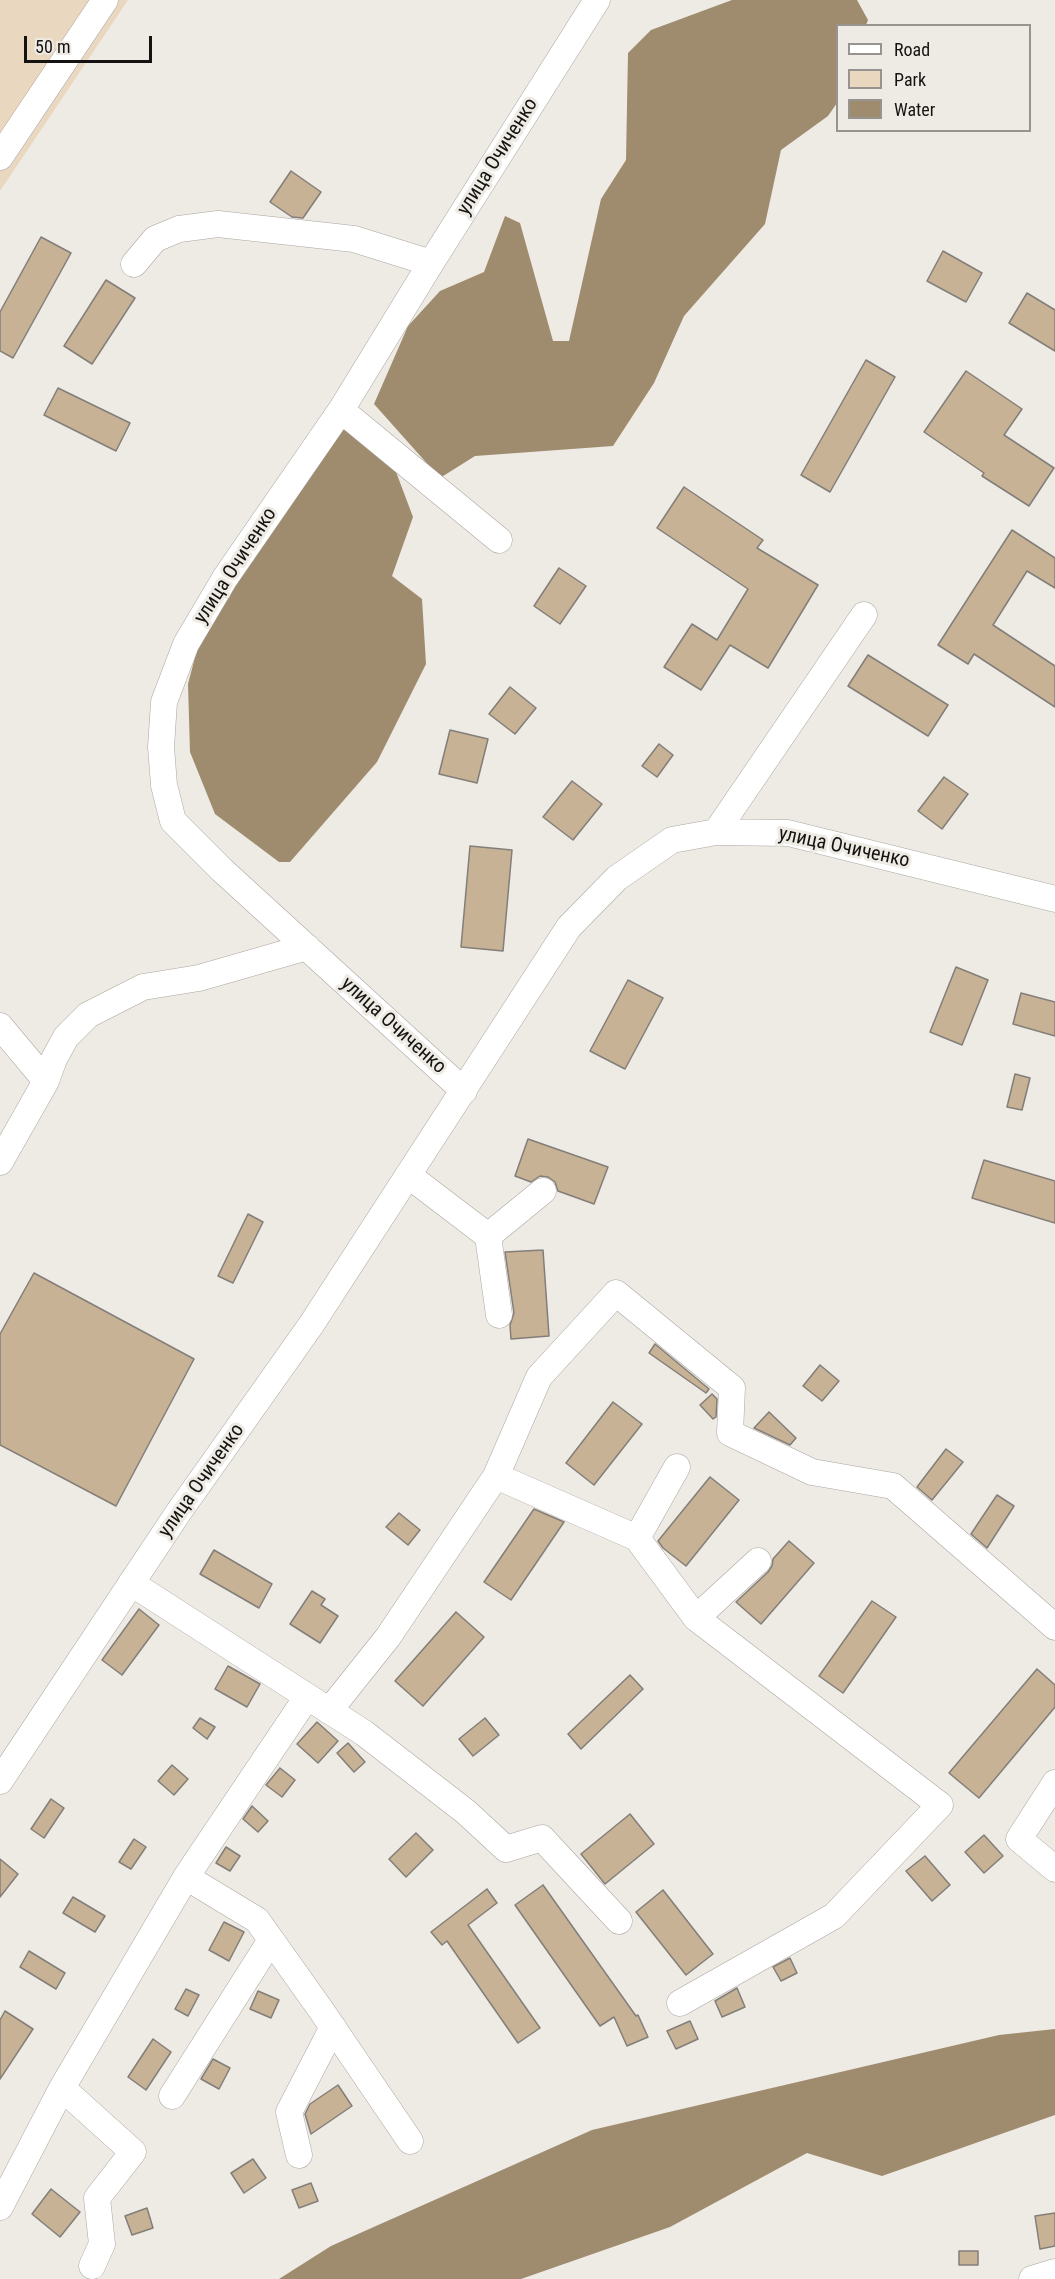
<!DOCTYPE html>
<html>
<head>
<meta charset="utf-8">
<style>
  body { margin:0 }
  #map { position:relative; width:1055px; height:2279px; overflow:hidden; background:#eeeae4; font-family:"Roboto Condensed",sans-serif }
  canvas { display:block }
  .legend { position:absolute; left:836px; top:24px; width:195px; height:108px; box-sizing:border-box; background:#eeeae4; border:2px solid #979490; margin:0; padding:8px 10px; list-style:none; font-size:18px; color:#151311 }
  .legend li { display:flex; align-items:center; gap:12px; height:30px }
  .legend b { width:30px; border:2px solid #979490 }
  .scale { position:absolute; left:24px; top:36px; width:128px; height:27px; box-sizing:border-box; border:3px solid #151311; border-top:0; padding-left:8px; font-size:18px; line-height:21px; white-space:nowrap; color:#151311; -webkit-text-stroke:4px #eeeae4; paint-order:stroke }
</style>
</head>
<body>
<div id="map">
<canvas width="1055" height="2279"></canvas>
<ul class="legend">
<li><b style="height:8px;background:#fff"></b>Road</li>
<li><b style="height:16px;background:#ead7bf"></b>Park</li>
<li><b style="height:16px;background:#9f8b6e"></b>Water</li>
</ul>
<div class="scale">50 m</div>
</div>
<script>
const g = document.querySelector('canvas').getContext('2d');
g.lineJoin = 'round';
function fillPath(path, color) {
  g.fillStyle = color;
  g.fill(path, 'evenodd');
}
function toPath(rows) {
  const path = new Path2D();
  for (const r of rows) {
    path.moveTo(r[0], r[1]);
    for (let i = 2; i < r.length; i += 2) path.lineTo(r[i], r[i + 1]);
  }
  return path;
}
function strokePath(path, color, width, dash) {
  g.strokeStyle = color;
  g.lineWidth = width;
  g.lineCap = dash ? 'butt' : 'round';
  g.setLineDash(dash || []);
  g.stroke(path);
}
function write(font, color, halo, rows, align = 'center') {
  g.font = font + ' "Roboto Condensed",sans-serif';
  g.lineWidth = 6;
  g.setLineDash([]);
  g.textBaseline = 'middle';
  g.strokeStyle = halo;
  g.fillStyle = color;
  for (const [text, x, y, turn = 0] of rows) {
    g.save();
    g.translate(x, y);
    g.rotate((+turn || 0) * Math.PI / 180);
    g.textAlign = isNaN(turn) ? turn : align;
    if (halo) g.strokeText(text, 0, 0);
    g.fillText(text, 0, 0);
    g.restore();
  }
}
const green = toPath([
  [0,0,128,0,0,191]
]);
const water = toPath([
  [732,0,857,0,868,20,866,25,838,26,837,103,828,116,781,150,765,224,684,316,654,383,613,446,475,456,440,478,374,404,408,326,440,291,484,272,505,216,520,223,553,341,569,341,601,199,626,160,628,53,651,30],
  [336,425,356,426,387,448,413,517,392,576,422,599,426,664,377,762,290,862,279,862,215,814,190,752,188,684,199,642],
  [1055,2029,1055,2115,882,2176,807,2153,670,2227,521,2279,279,2279,331,2246,592,2130,999,2035]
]);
const building = toPath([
  [291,171,321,192,303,218,292,217,270,202,291,171],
  [41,237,71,253,13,358,0,351,0,312,41,237],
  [943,251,982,273,966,302,927,281,943,251],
  [106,280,135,298,92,364,64,346,106,280],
  [1027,293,1055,310,1055,351,1009,323,1027,293],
  [866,360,895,377,830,492,801,475,866,360],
  [966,371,1022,409,1004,435,1054,468,1029,506,982,476,984,473,924,432,966,371],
  [58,388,130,423,116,451,44,415,58,388],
  [684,487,763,540,757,548,818,585,768,668,730,645,701,690,664,667,692,624,717,640,748,589,657,528,684,487],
  [1012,530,1055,558,1055,588,1027,571,993,625,1055,666,1055,707,974,654,968,664,938,645,1012,530],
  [559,568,586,586,560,624,534,606,559,568],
  [868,655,948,705,928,736,848,686,868,655],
  [510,687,536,708,515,734,489,714,510,687],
  [450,730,488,739,477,783,439,774,450,730],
  [659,744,673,755,657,777,642,766,659,744],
  [944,777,968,794,942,829,918,811,944,777],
  [572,781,602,804,573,840,543,817,572,781],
  [470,846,512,850,503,951,461,947,470,846],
  [956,967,988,980,962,1045,930,1032,956,967],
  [628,980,663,998,625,1069,590,1051,628,980],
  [1021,993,1055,1002,1055,1036,1013,1024,1021,993],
  [1015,1074,1030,1078,1022,1110,1007,1107,1015,1074],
  [528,1139,608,1167,594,1204,558,1191,555,1182,548,1177,540,1176,531,1182,515,1176,528,1139],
  [984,1160,1055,1181,1055,1223,972,1198,984,1160],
  [248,1214,263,1222,233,1283,218,1276,248,1214],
  [543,1250,549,1336,511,1339,510,1325,514,1313,505,1252,543,1250],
  [34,1273,194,1359,116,1506,0,1445,0,1334,34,1273],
  [655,1344,709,1389,706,1393,649,1353,655,1344],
  [820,1365,839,1381,822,1401,803,1386,820,1365],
  [712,1394,717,1399,716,1417,713,1419,700,1405,712,1394],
  [613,1402,642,1424,594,1485,566,1463,613,1402],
  [769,1412,796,1438,790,1445,754,1428,769,1412],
  [946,1449,963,1462,932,1500,917,1487,946,1449],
  [710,1477,739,1500,686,1566,663,1548,658,1541,710,1477],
  [997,1495,1014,1506,987,1548,971,1534,997,1495],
  [534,1509,564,1522,511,1600,484,1582,534,1509],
  [399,1513,420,1530,408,1545,386,1527,399,1513],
  [789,1541,814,1563,761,1624,736,1602,768,1572,772,1566,773,1559,789,1541],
  [214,1550,272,1584,259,1608,200,1574,214,1550],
  [312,1591,325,1599,321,1605,338,1616,320,1643,290,1624,312,1591],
  [872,1601,896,1617,843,1693,819,1676,872,1601],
  [139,1609,159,1625,122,1675,102,1660,139,1609],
  [456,1612,484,1637,423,1706,395,1681,456,1612],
  [228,1666,260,1684,247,1707,215,1689,228,1666],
  [1037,1669,1055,1685,1055,1707,979,1798,949,1773,1037,1669],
  [630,1675,643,1689,581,1749,568,1734,630,1675],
  [200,1718,215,1727,207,1739,193,1728,200,1718],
  [485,1718,499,1735,473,1756,459,1739,485,1718],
  [317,1722,338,1741,318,1763,297,1744,317,1722],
  [348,1743,365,1762,354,1772,337,1753,348,1743],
  [172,1765,188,1779,174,1795,158,1781,172,1765],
  [280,1768,295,1780,282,1797,266,1785,280,1768],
  [51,1799,64,1808,44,1838,31,1829,51,1799],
  [252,1806,268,1821,258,1832,243,1819,252,1806],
  [630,1814,654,1844,605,1884,581,1854,630,1814],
  [416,1833,433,1850,406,1877,389,1859,416,1833],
  [984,1835,1003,1856,984,1873,965,1852,984,1835],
  [134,1839,146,1847,131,1869,119,1862,134,1839],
  [226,1847,240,1856,230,1871,216,1863,226,1847],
  [925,1856,950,1885,932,1901,906,1871,925,1856],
  [0,1859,18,1874,0,1897,0,1859],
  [543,1885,636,2016,638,2015,648,2037,627,2046,614,2017,600,2026,515,1905,543,1885],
  [487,1889,497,1903,468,1925,540,2028,518,2043,447,1941,442,1945,431,1932,487,1889],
  [663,1890,713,1954,686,1975,636,1912,663,1890],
  [73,1897,105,1916,95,1932,63,1913,73,1897],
  [224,1922,244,1932,229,1961,209,1950,224,1922],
  [29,1951,65,1973,56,1989,20,1967,29,1951],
  [790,1958,797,1973,781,1981,773,1967,790,1958],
  [737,1988,745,2007,722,2017,715,2001,737,1988],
  [186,1989,199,1995,188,2016,175,2009,186,1989],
  [258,1991,279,2000,271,2018,250,2009,258,1991],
  [5,2011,33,2029,0,2079,0,2020,5,2011],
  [690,2021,698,2039,676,2049,667,2031,690,2021],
  [153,2039,171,2052,146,2090,128,2077,153,2039],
  [213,2059,230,2068,219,2089,201,2079,213,2059],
  [338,2085,352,2106,311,2134,305,2114,310,2104,338,2085],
  [253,2159,266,2178,244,2193,231,2173,253,2159],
  [311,2183,318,2201,299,2208,292,2190,311,2183],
  [51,2189,80,2212,60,2237,32,2214,51,2189],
  [147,2208,153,2228,132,2235,125,2216,147,2208],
  [1055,2213,1055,2246,1040,2249,1035,2216,1055,2213],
  [959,2251,978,2251,978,2265,959,2265,959,2251]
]);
const minor = toPath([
  [0,157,105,0],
  [134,264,155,239,179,229,218,224,354,239,431,263],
  [341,410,499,540],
  [716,832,864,615],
  [0,1026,46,1081,0,1162],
  [46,1081,54,1059,66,1037,88,1015,143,987,199,978,307,947],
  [464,1091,222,870,173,821,164,785,161,747,164,702,186,644,225,578,341,410,431,263,597,0],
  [408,1175,488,1236,499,1315],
  [488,1236,543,1191],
  [496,1476,637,1538,677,1467],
  [637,1538,696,1618,758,1561],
  [131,1583,364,1733,466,1812,506,1849,542,1838,619,1921],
  [329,1711,388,1637,496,1476,539,1377,616,1293,732,1388,730,1433,812,1472,893,1486,1055,1627],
  [0,1781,178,1513,311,1325,569,927,617,878,672,840,716,832,788,833,1055,899],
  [1055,1783,1019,1839,1055,1869],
  [186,1877,257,1920,321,2010,410,2141],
  [680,2003,834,1916,940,1805,696,1618],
  [62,2088,133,2152,97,2198,102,2244,92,2266],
  [172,2096,271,1940],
  [299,2155,289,2112,333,2027],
  [0,2207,62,2088,186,1877,307,1697],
  [1032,2279,1055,2272]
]);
const streetNames = [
  ["улица Очиченко",498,157,-58],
  ["улица Очиченко",236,566,-57],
  ["улица Очиченко",844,848,12],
  ["улица Очиченко",393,1026,42],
  ["улица Очиченко",202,1481,-55]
];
fillPath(green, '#ead7bf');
fillPath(water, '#9f8b6e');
fillPath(building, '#c8b295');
strokePath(building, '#827e79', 1.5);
strokePath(minor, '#aba6a1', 27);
strokePath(minor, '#fff', 26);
write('20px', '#151311', '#eeeae4', streetNames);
</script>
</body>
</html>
